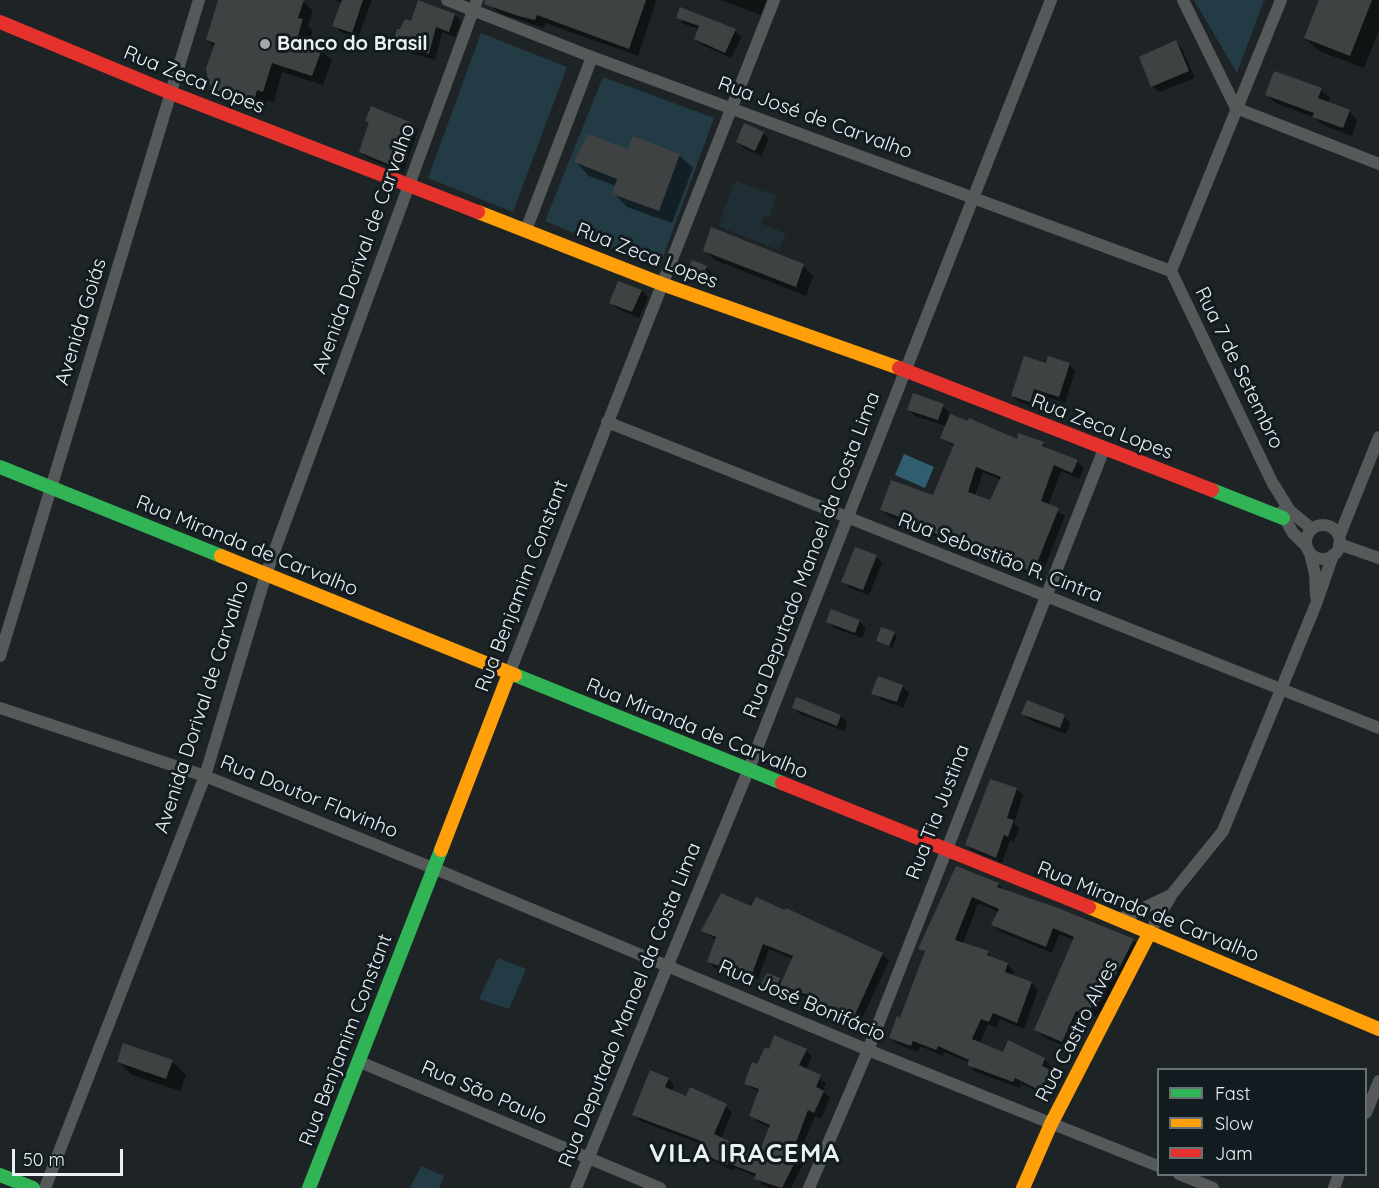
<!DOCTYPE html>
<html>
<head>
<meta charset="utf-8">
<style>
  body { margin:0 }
  #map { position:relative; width:1379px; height:1188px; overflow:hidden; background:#1e2426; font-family:Quicksand,sans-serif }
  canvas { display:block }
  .legend { position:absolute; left:1157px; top:1068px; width:210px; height:108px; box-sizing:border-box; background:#121c20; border:2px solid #687174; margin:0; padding:8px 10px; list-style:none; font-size:18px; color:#eaf0f3 }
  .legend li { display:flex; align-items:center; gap:12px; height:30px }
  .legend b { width:30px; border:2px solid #687174 }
  .scale { position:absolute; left:12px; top:1149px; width:111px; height:27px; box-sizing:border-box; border:3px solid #eaf0f3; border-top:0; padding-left:8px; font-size:18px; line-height:21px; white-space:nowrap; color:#eaf0f3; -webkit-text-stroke:4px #121c20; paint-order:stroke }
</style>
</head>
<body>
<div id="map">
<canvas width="1379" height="1188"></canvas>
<ul class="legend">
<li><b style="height:8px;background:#30b455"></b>Fast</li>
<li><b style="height:8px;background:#ff9f0a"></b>Slow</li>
<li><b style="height:8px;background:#e5322d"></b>Jam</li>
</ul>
<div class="scale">50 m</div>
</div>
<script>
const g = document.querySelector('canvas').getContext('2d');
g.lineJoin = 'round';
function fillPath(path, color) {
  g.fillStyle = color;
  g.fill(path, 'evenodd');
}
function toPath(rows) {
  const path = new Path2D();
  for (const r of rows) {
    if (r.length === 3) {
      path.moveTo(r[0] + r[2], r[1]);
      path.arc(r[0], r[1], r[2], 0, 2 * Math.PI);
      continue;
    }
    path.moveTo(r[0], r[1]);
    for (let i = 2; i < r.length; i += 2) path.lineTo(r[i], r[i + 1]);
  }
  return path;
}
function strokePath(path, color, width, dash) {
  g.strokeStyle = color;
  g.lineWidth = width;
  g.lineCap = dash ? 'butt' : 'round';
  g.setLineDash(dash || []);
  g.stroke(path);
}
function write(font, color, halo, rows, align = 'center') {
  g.font = font + ' Quicksand,sans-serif';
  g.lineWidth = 6;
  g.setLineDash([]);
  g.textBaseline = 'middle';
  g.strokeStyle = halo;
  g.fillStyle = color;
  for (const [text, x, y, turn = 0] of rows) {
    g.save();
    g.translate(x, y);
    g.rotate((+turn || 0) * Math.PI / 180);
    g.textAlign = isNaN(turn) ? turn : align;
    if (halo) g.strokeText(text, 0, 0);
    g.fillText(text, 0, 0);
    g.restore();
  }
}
const built = toPath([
  [735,181,777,196,769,218,764,216,761,223,786,234,778,250,718,226]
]);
const green = toPath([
  [1194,0,1264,0,1237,73],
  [481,33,567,67,513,212,428,178],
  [603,77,714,118,659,268,545,221],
  [498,958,526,969,509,1009,479,999],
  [421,1166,444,1176,439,1188,410,1188]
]);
const water = toPath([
  [904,454,934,467,925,488,895,475]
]);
const shadow = toPath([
  [220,0,303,1,313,11,308,26,313,31,309,45,321,50,332,60,323,85,282,72,274,102,267,100,263,115,225,99,214,88,215,48,207,40],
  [333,0,372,0,358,38,341,32,334,26,342,3],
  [492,0,655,0,656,2,638,56,545,23,544,28,499,13,490,5],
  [720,0,766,0,761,15],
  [1320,0,1379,0,1379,30,1364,68,1319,51,1305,38],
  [681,9,735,31,742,37,731,58,702,45,695,39,699,29,684,24,678,17],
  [455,15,461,21,455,37,442,32,435,60,400,50,394,44,412,23],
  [1176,42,1182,49,1195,78,1159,92,1152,86],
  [1321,90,1330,98,1328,104,1349,111,1357,120,1352,136,1323,125,1315,118,1276,103,1267,95],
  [367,120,411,124,418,130,403,173,367,158,360,152,370,124],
  [763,133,769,139,761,156,744,148,737,141],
  [629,151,679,155,693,168,672,223,627,207,614,193,616,186,589,176,576,162],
  [705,250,803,266,813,276,806,296,715,260],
  [706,267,713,274,708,287,694,281,687,275],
  [619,283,642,291,648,298,639,318,618,309,611,303],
  [1047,364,1069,364,1075,371,1065,403,1040,395,1036,408,1019,402,1012,396],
  [943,406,949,412,948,415,1018,441,1043,444,1049,450,1077,461,1084,468,1079,479,1061,471,1048,506,1065,516,1040,579,954,540,952,543,929,534,924,529,888,516,882,509,934,497,955,447,941,437,946,426,915,416,908,409],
  [983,472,1001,480,991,502,975,496],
  [876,556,882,563,869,595,849,588,843,581],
  [828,621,859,621,866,628,862,638,834,628],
  [894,633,897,636,892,648,878,640],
  [902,686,909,693,903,708,880,699,873,693],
  [794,708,841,716,847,722,844,731,800,714],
  [1023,713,1064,716,1070,723,1066,734,1030,720],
  [1017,789,1023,795,1014,823,1019,828,1014,842,1010,840,1002,863,974,851,967,845],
  [957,868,998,884,1006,892,1133,940,1140,947,1108,1006,1090,1020,1083,1017,1069,1048,1043,1037,1036,1030,1074,940,1059,934,1052,953,999,931,993,925,999,912,978,903,963,944,988,953,995,960,1007,964,1014,971,1012,976,1032,983,1038,990,1024,1029,1000,1019,996,1028,988,1024,979,1044,1004,1054,1009,1042,1045,1060,1051,1066,1049,1071,1061,1080,1052,1098,1021,1084,1020,1088,975,1072,970,1063,944,1052,943,1056,920,1046,918,1052,897,1044,890,1037,901,1019,926,954,920,948],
  [751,908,882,955,889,961,859,1025,813,1007,807,1001,808,998,785,988,781,998,762,986,779,980,783,983,793,959,769,949,758,979,715,968,709,962,716,940,703,931],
  [770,1050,806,1050,812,1056,806,1070,826,1083,823,1091,830,1098,821,1119,815,1116,801,1150,807,1156,791,1188,769,1188,762,1185,757,1177,735,1168,734,1171,705,1157,699,1151,702,1144,640,1121,634,1114,668,1079,674,1085,671,1092,726,1106,732,1112,721,1139,758,1157,771,1128,757,1122,751,1115,759,1093,746,1084],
  [118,1061,172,1061,186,1075,180,1091,132,1075]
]);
const building = toPath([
  [218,0,304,0,298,18,303,19,297,39,322,49,312,76,272,63,263,92,257,90,253,105,213,89,208,81,206,68,215,43,206,40],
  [342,0,363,0,352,33,332,26],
  [418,0,455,14,449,32,436,27,429,54,393,44,397,29,400,29,405,19,411,21],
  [485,0,646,0,629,49,537,15,535,20,518,16,484,4],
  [1319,0,1372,0,1350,56,1304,38],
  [680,7,736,29,725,53,694,39,699,26,676,18],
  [1176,40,1189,71,1151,87,1139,57],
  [1274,71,1322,88,1318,98,1350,110,1343,128,1312,117,1314,113,1265,95],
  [371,106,412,123,397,168,359,152,369,122,365,121],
  [744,123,764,132,755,151,736,142],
  [588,134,628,149,633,136,680,154,659,211,612,194,617,179,574,162],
  [711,227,804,264,796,287,703,251],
  [692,260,707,266,701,282,685,275],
  [618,281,642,290,632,312,609,303],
  [1024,356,1046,363,1048,356,1070,363,1059,397,1034,389,1030,402,1011,396],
  [913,393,944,404,938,420,907,410],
  [950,414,968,421,969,418,1017,439,1018,433,1044,442,1042,446,1078,460,1072,473,1054,465,1041,501,1059,508,1033,573,947,534,945,537,921,528,922,525,880,510,891,480,933,495,954,444,940,438],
  [976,467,1001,477,990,500,968,492],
  [855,547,877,555,863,590,841,582],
  [831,609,860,620,855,633,826,622],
  [881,627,895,632,889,646,876,641],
  [878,676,903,685,897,702,871,694],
  [796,697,841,715,837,726,792,708],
  [1027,700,1065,715,1060,728,1021,714],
  [990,779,1017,788,1007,818,1014,820,1008,837,1004,835,996,858,965,845],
  [956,866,999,883,997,887,1058,908,1134,939,1114,978,1110,977,1102,999,1083,1014,1076,1011,1062,1042,1034,1030,1074,937,1053,928,1046,947,991,925,999,909,972,897,955,940,989,951,987,955,1008,963,1005,972,1032,982,1017,1023,993,1013,989,1022,981,1019,972,1039,1003,1052,1008,1040,1045,1058,1042,1066,1055,1072,1045,1093,1015,1078,1013,1082,967,1065,969,1060,938,1046,936,1050,913,1041,911,1046,889,1038,897,1016,900,1018,925,951,918,949],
  [721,893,751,906,756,897,785,910,786,908,883,953,853,1019,805,1001,808,995,780,985,793,956,763,944,752,974,728,964,726,968,707,962,716,937,701,931],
  [767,973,780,978,775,993,760,986],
  [774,1035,807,1049,799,1065,821,1075,816,1087,824,1091,814,1113,808,1110,795,1145,802,1148,782,1188,754,1179,756,1174,728,1163,727,1165,697,1151,701,1141,632,1115,650,1070,669,1078,665,1087,686,1096,690,1087,727,1104,714,1134,758,1155,770,1125,749,1116,759,1089,744,1084,752,1062,757,1064,765,1047,769,1049],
  [123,1043,173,1060,166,1079,117,1062]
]);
const street = toPath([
  [447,0,592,57,1171,271],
  [1183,0,1236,108,1379,164],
  [526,230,592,57],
  [1171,271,1272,482,1290,511,1312,529],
  [1171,271,1281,0],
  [607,422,1379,728],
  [1281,512,1293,533,1307,547],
  [1323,542,17],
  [1339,537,1379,437],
  [1339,544,1379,558],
  [1310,553,1315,574,1316,596],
  [0,656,199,0],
  [509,674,774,0],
  [0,708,205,776,433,868,868,1050,1158,1166],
  [1119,920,1171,895],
  [1150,932,1172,894,1223,831,1316,604,1333,555],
  [360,1062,660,1188],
  [1366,1113,1379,1081],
  [1179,1174,1213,1188],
  [45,1188,205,776,266,574,477,0],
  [576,1188,748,771,1051,0],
  [809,1188,868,1050,1104,449],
  [1334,1188,1339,1174]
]);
const fast = toPath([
  [0,467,221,556],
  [1212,490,1283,518],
  [515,675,782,783],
  [0,1175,33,1188],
  [309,1188,441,850]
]);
const slow = toPath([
  [478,212,662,284,899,368],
  [221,556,515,675],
  [441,850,509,674],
  [1089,907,1379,1029],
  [1023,1188,1051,1124,1150,932]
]);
const jam = toPath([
  [0,22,171,93,478,212],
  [899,368,1212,490],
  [782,783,1089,907]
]);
const markers = [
  [265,44,6,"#a3a9ab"]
];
const poiNames = [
  ["Banco do Brasil",277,44]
];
const streetNames = [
  ["Rua Zeca Lopes",194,80,22],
  ["Rua José de Carvalho",815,118,20],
  ["Avenida Dorival de Carvalho",364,249,-70],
  ["Rua Zeca Lopes",647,256,21],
  ["Avenida Goiás",81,322,-73],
  ["Rua 7 de Setembro",1239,368,64],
  ["Rua Zeca Lopes",1102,427,21],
  ["Rua Miranda de Carvalho",247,546,22],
  ["Rua Deputado Manoel da Costa Lima",812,555,-69],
  ["Rua Sebastião R. Cintra",1000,558,21],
  ["Rua Benjamim Constant",522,586,-69],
  ["Avenida Dorival de Carvalho",202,707,-72],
  ["Rua Miranda de Carvalho",697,729,22],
  ["Rua Doutor Flavinho",309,797,22],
  ["Rua Tia Justina",938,812,-69],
  ["Rua Miranda de Carvalho",1148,912,22],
  ["Rua José Bonifácio",802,1001,23],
  ["Rua Deputado Manoel da Costa Lima",630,1005,-68],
  ["Rua Castro Alves",1077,1031,-63],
  ["Rua Benjamim Constant",346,1040,-69],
  ["Rua São Paulo",484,1093,23]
];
const districtNames = [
  ["VILA IRACEMA",745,1154]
];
fillPath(built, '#1f2e35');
fillPath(green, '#223b45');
fillPath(water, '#315e6f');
fillPath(shadow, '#0007');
fillPath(building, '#3f4242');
strokePath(street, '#56595a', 12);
strokePath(fast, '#30b455', 14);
strokePath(slow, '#ff9f0a', 14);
strokePath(jam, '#e5322d', 14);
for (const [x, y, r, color] of markers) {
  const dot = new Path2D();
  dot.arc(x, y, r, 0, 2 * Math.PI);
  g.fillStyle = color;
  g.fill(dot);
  strokePath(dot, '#121c20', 2);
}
write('bold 20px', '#eaf0f3', '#121c20', poiNames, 'left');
write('20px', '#eaf0f3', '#121c20', streetNames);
g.letterSpacing = '1.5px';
write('bold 26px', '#eaf0f3', '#121c20', districtNames);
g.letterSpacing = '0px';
</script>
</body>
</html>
